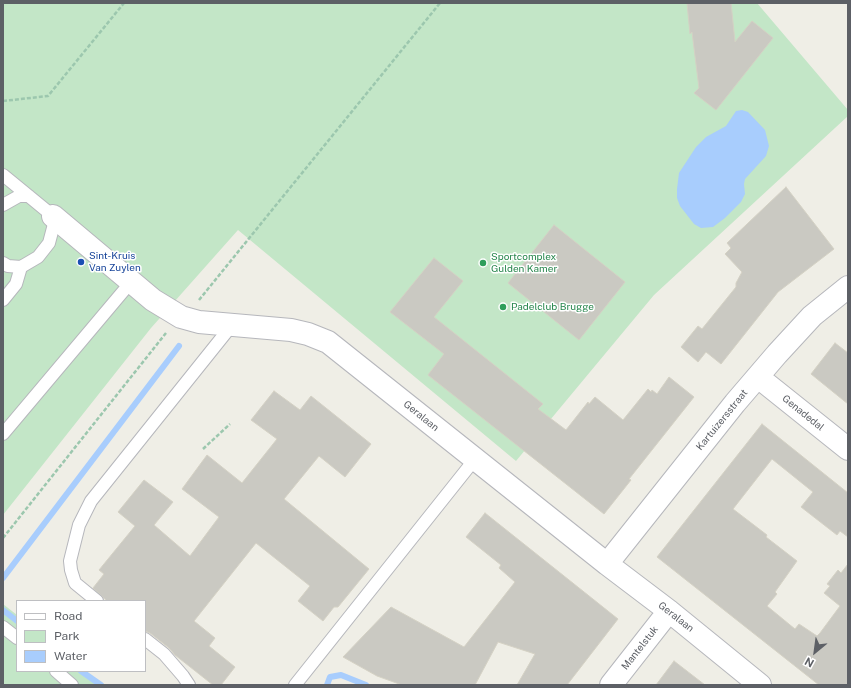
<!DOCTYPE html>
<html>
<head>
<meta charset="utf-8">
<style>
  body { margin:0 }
  #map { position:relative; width:851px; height:688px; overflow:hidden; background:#efeee6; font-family:"Public Sans",sans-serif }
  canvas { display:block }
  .frame { position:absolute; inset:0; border:4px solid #5d6066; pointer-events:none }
  .legend { position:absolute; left:16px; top:600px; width:130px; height:72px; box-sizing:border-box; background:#fff; border:1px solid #bebfc2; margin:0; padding:5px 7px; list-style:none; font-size:12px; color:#5d6066 }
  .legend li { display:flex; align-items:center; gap:8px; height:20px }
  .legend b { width:20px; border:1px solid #bebfc2 }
  .north { position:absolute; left:795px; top:632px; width:40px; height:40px; -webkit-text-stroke:3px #fff; paint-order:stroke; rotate:209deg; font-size:11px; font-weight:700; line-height:16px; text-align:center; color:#5d6066 }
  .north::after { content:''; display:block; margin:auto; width:14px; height:18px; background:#5d6066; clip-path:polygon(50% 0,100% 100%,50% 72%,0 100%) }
</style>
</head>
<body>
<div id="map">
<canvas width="851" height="688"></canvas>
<div class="frame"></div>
<ul class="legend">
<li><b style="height:5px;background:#fff"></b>Road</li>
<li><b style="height:11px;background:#c3e6c7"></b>Park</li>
<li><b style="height:11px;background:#a8cdfd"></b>Water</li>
</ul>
<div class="north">N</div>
</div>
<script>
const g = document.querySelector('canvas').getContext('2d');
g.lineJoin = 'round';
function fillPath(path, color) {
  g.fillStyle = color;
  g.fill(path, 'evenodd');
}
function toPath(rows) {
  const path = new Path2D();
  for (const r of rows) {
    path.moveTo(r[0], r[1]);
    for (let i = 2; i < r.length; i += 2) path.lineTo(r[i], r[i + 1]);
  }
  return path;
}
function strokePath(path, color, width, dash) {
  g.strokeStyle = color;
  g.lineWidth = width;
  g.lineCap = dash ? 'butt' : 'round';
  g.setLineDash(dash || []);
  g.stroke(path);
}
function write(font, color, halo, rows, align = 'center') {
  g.font = font + ' "Public Sans",sans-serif';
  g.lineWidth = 3;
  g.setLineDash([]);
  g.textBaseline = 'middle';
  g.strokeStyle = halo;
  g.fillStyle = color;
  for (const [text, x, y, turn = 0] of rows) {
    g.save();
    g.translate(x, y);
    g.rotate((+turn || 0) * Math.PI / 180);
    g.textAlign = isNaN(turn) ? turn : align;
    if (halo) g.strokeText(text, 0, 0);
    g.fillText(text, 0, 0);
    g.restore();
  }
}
const green = toPath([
  [3,3,757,3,848,110,848,116,654,295,516,461,238,230,151,328,3,515],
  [3,604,17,615,17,671,85,671,105,685,3,685]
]);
const water = toPath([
  [742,110,748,112,765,130,769,146,766,156,745,179,744,184,745,194,741,202,725,218,713,227,701,228,694,224,680,206,677,198,677,189,679,173,696,147,706,137,726,126,736,111]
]);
const stream = toPath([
  [3,578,179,346],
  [3,610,17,621],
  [81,671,101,685],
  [327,685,330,677,341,675,366,685]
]);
const building = toPath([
  [687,3,731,3,735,42,752,21,773,38,716,110,694,93,699,88,692,32,690,34,687,3],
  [786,187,834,249,778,292,721,364,706,352,698,362,681,347,698,326,702,329,736,287,736,283,742,272,725,254,731,248,727,243,786,187],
  [554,225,625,282,579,340,508,283,554,225],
  [434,258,463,281,434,317,543,404,538,409,566,430,588,402,589,404,595,397,623,420,648,389,651,392,652,390,657,394,669,377,694,397,629,479,631,480,604,514,428,375,444,354,390,312,434,258],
  [835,343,848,353,848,404,811,374,835,343],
  [274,391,300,410,311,396,371,444,345,477,319,456,284,499,369,569,338,607,334,607,323,621,298,601,310,586,256,543,194,621,215,638,209,646,235,667,221,685,213,685,175,655,169,648,150,633,145,631,145,601,107,601,93,588,104,574,99,570,135,526,118,512,144,480,173,502,154,525,190,556,219,517,182,489,207,455,242,483,277,439,251,420,274,391],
  [762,424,848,493,848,537,840,531,837,535,801,507,813,492,772,459,733,509,767,535,766,537,797,561,775,592,777,594,767,606,795,629,799,624,817,636,820,633,840,606,824,593,830,586,827,584,838,570,841,573,848,564,848,685,819,685,657,557,762,424],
  [485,513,618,619,567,685,517,685,535,654,498,642,475,685,402,685,377,676,343,657,391,607,464,647,515,582,499,568,501,565,466,537,485,513],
  [674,661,705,685,656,685,674,661]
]);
const path = toPath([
  [3,101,48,96,124,3],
  [199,300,440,3],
  [203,449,230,424],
  [3,538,166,333]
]);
const lane = toPath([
  [3,175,53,216,54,224,49,243,38,257,21,267,8,266,3,263],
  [3,205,19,196,29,196],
  [3,300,16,284,21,267],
  [3,434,131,282],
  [97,601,75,583,71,570,70,561,79,525,91,501,232,325],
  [3,627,17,638],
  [145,639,164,654,183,676,189,685],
  [56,671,72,685],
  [295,685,475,459]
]);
const street = toPath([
  [53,216,153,300,181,317,199,322,291,330,308,334,328,342,607,564,669,611,760,685],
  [758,377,848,449],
  [607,564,735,403,777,354,812,316,848,287],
  [611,685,669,611]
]);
const markers = [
  [81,262,4,"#1a4fb4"],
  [483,263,4,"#2e9e5b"],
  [503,307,4,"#2e9e5b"]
];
const transitNames = [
  ["Sint-Kruis",89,256],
  ["Van Zuylen",89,268]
];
const leisureNames = [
  ["Sportcomplex",491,257],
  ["Gulden Kamer",491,269],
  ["Padelclub Brugge",511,307]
];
const streetNames = [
  ["Genadedal",803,413,39],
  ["Geralaan",421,416,39],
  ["Kartuizersstraat",722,420,-51],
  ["Geralaan",676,617,38],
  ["Mantelstuk",640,648,-52]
];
fillPath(green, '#c3e6c7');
fillPath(water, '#a8cdfd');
strokePath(stream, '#a8cdfd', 6);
fillPath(building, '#cac9c2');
strokePath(building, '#d4d1c4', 1);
strokePath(lane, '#b6b7bc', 14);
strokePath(street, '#b6b7bc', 24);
strokePath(path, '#9cc7ae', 2.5, [4, 2]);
strokePath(lane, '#fff', 12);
strokePath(street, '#fff', 22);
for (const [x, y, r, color] of markers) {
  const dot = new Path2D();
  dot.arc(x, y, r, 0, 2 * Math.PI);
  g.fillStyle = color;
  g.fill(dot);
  strokePath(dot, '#fff', 1.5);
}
write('10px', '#164399', '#fff', transitNames, 'left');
write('10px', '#27864d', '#fff', leisureNames, 'left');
write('10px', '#5d6066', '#fff', streetNames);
</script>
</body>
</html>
